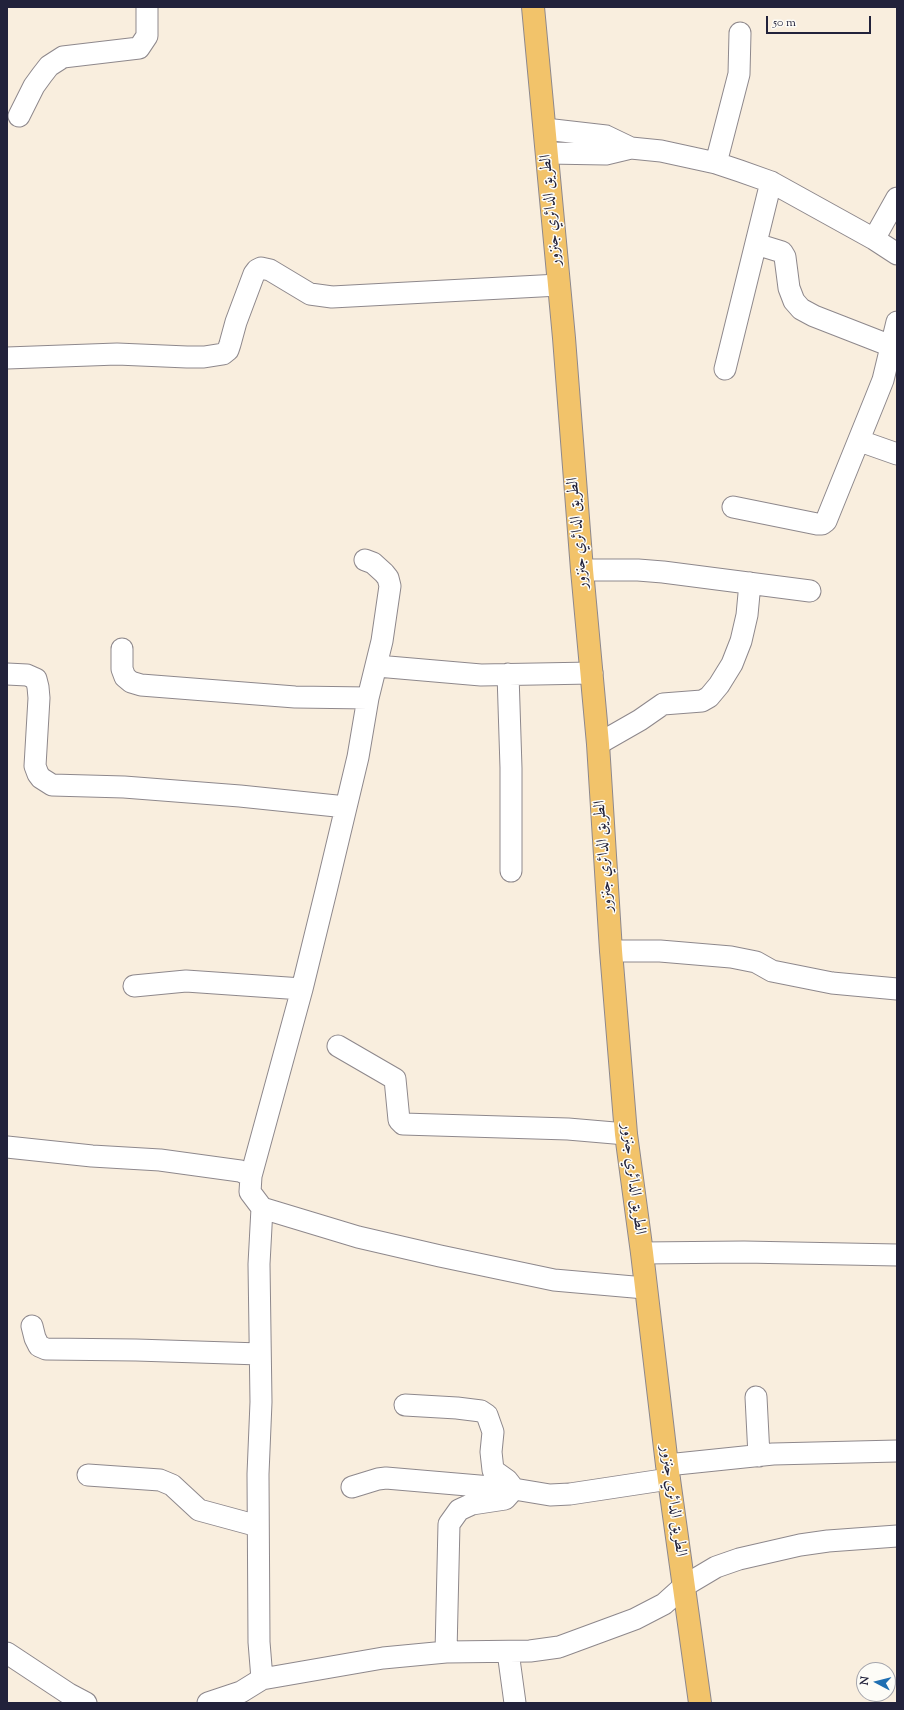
<!DOCTYPE html>
<html>
<head>
<meta charset="utf-8">
<style>
  body { margin:0 }
  #map { position:relative; width:904px; height:1710px; overflow:hidden; background:#f9eede; font-family:"Sorts Mill Goudy",serif }
  canvas { display:block }
  .frame { position:absolute; inset:0; border:8px solid #22223b; pointer-events:none }
  .north { position:absolute; left:856px; top:1662px; width:40px; height:40px; box-sizing:border-box; background:#fdfcf7; border:1px solid #a5a5ac; border-radius:50%; rotate:277deg; font-size:11px; font-weight:700; line-height:16px; text-align:center; color:#22223b }
  .north::after { content:''; display:block; margin:auto; width:14px; height:18px; background:#1f6fb2; clip-path:polygon(50% 0,100% 100%,50% 72%,0 100%) }
  .scale { position:absolute; left:766px; top:16px; width:105px; height:18px; box-sizing:border-box; border:2px solid #22223b; border-top:0; padding-left:5px; font-size:12px; line-height:14px; white-space:nowrap; color:#22223b; -webkit-text-stroke:3px #fdfcf7; paint-order:stroke }
</style>
</head>
<body>
<div id="map">
<canvas width="904" height="1710"></canvas>
<div class="frame"></div>
<div class="north">N</div>
<div class="scale">50 m</div>
</div>
<script>
const g = document.querySelector('canvas').getContext('2d');
g.lineJoin = 'round';
function toPath(rows) {
  const path = new Path2D();
  for (const r of rows) {
    path.moveTo(r[0], r[1]);
    for (let i = 2; i < r.length; i += 2) path.lineTo(r[i], r[i + 1]);
  }
  return path;
}
function strokePath(path, color, width, dash) {
  g.strokeStyle = color;
  g.lineWidth = width;
  g.lineCap = dash ? 'butt' : 'round';
  g.setLineDash(dash || []);
  g.stroke(path);
}
function write(font, color, halo, rows, align = 'center') {
  g.font = font + ' "Sorts Mill Goudy",Amiri,serif';
  g.lineWidth = 3;
  g.setLineDash([]);
  g.textBaseline = 'middle';
  g.strokeStyle = halo;
  g.fillStyle = color;
  for (const [text, x, y, turn = 0] of rows) {
    g.save();
    g.translate(x, y);
    g.rotate((+turn || 0) * Math.PI / 180);
    g.textAlign = isNaN(turn) ? turn : align;
    if (halo) g.strokeText(text, 0, 0);
    g.fillText(text, 0, 0);
    g.restore();
  }
}
const minor = toPath([
  [19,116,34,86,42,75,49,66,63,57,139,48,147,36,147,7],
  [545,129,606,136,631,148,661,151,716,163,740,171,771,182,874,239,897,254],
  [547,153,606,154,631,148],
  [716,163,739,74,740,33],
  [874,239,897,198],
  [756,244,782,252,785,257,789,288,794,301,801,309,814,316,891,346],
  [7,358,117,354,187,357,204,357,223,354,228,350,230,344,236,322,254,274,257,270,261,268,270,270,310,294,332,297,559,285],
  [725,369,771,182],
  [860,441,897,454],
  [733,507,817,524,822,524,826,521,875,400,883,380,897,322],
  [582,570,638,570,663,572,810,591],
  [122,649,122,669,125,677,131,682,141,685,295,697,368,698],
  [377,666,481,675,592,673],
  [7,674,27,675,36,679,38,687,39,698,35,766,38,774,41,778,52,785,124,787,240,796,346,807],
  [508,674,511,768,511,871],
  [598,744,640,720,663,704,702,701,709,697,719,685,732,664,741,641,747,615,750,583],
  [611,951,660,951,731,957,756,962,772,971,832,983,897,989],
  [134,986,186,981,302,989],
  [338,1046,395,1079,399,1120,403,1124,568,1129,626,1134],
  [7,1147,92,1156,160,1160,240,1171,251,1176,250,1192,262,1208,358,1237,440,1256,554,1280,645,1288],
  [251,1176,302,989,326,891,358,757,368,698,382,641,390,586,388,578,384,573,373,563,365,560],
  [642,1253,744,1252,897,1255],
  [32,1326,35,1338,39,1346,46,1349,136,1350,260,1354],
  [756,1397,759,1456],
  [405,1405,457,1408,481,1411,487,1415,493,1432,491,1452,493,1470,507,1480,514,1489,505,1499,472,1504,459,1510,449,1524,446,1652],
  [667,1465,773,1454,897,1451],
  [88,1475,160,1480,172,1485,199,1510,258,1526],
  [352,1487,378,1479,386,1478,514,1489,550,1495,570,1494,669,1479],
  [508,1652,515,1703],
  [7,1653,69,1694,86,1703],
  [262,1679,259,1642,258,1474,261,1402,259,1264,262,1208],
  [208,1703,241,1692,262,1679,383,1658,446,1652,530,1651,559,1647,635,1619,664,1604,684,1586,716,1567,739,1559,800,1545,828,1541,897,1536]
]);
const major = toPath([
  [533,7,564,338,582,570,598,744,611,951,626,1134,642,1253,667,1465,700,1703]
]);
const streetNames = [
  ["الطريق الدائري جنزور",552,210,-95],
  ["الطريق الدائري جنزور",579,533,-95],
  ["الطريق الدائري جنزور",605,856,-94],
  ["الطريق الدائري جنزور",632,1179,83],
  ["الطريق الدائري جنزور",672,1501,82]
];
strokePath(minor, '#8e888c', 23);
strokePath(major, '#8e888c', 24);
strokePath(minor, '#fff', 21);
strokePath(major, '#f2c36a', 22);
write('16px', '#22223b', '#fdfcf7', streetNames);
</script>
</body>
</html>
